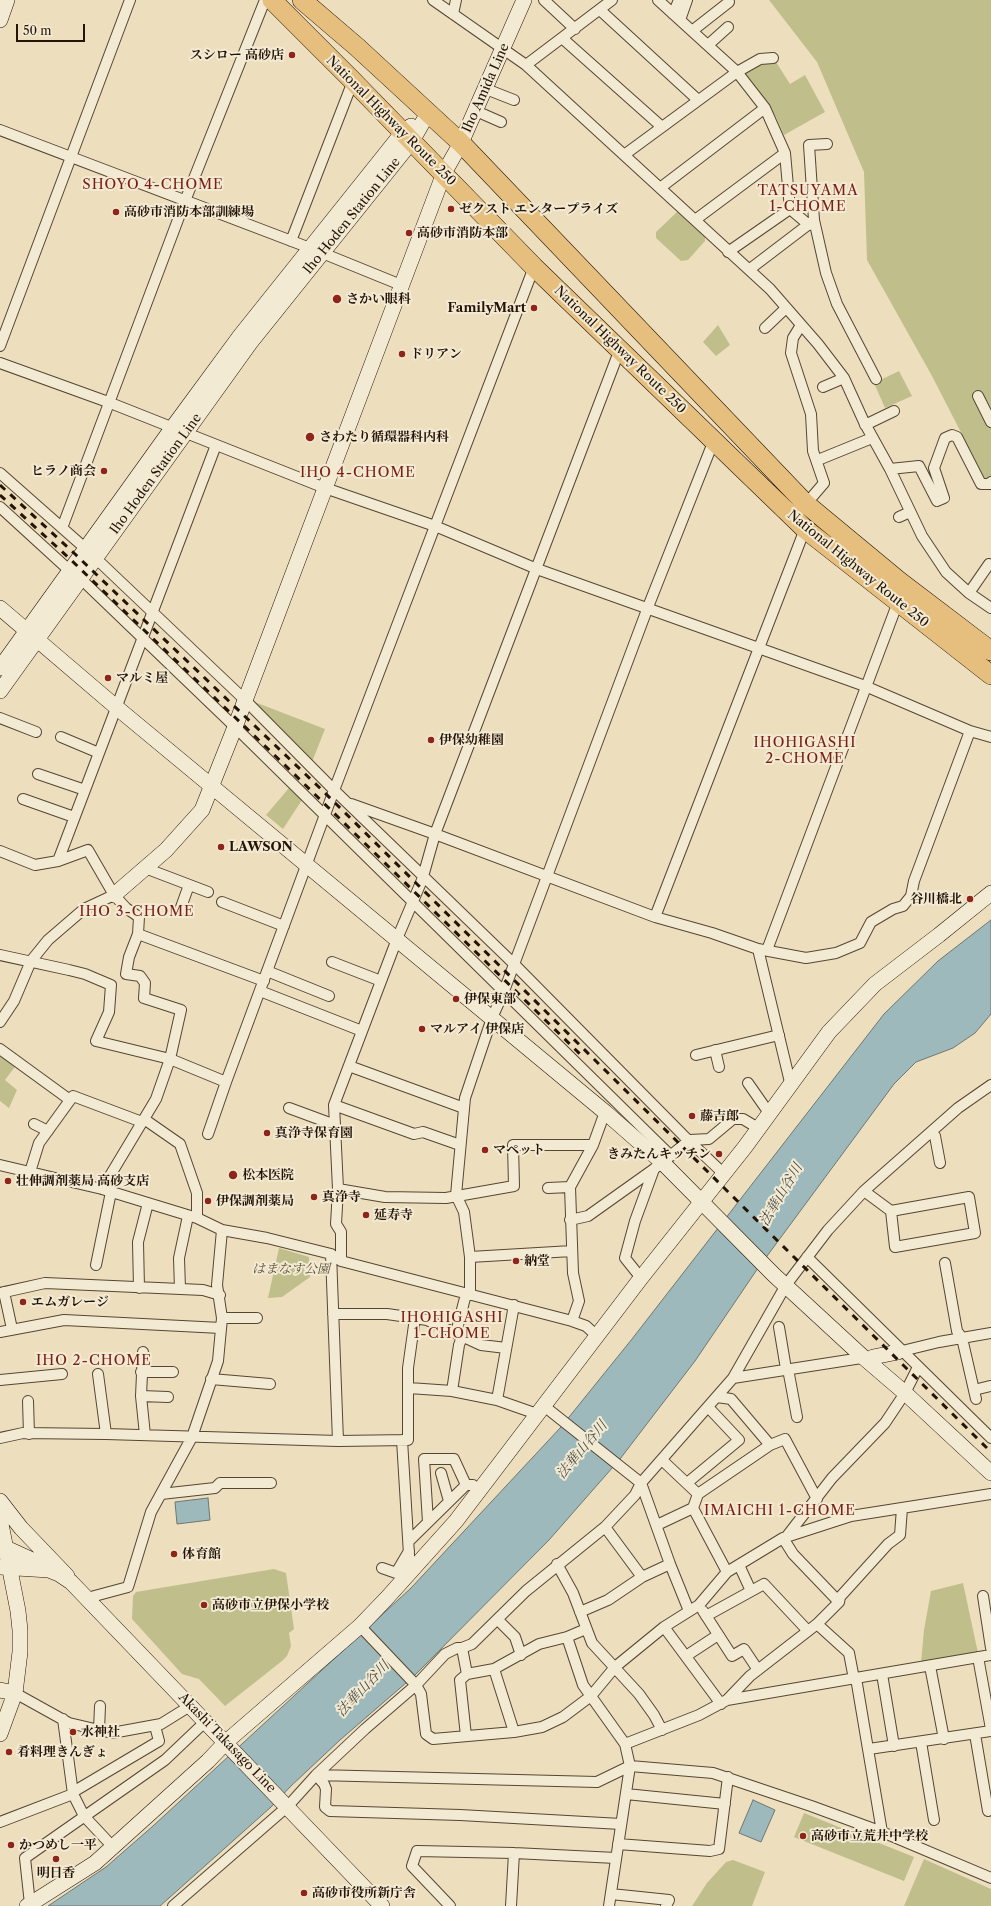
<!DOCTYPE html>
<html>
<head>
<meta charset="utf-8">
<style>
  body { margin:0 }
  #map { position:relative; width:991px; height:1906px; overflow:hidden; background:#eddebd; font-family:"Libre Caslon Text",serif }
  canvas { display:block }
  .scale { position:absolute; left:16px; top:24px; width:69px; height:18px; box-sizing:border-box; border:2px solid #241406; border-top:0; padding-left:5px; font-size:12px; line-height:14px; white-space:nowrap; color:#241406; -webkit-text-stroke:3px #f3ead4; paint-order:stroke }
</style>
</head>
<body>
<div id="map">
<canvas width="991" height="1906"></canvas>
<div class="scale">50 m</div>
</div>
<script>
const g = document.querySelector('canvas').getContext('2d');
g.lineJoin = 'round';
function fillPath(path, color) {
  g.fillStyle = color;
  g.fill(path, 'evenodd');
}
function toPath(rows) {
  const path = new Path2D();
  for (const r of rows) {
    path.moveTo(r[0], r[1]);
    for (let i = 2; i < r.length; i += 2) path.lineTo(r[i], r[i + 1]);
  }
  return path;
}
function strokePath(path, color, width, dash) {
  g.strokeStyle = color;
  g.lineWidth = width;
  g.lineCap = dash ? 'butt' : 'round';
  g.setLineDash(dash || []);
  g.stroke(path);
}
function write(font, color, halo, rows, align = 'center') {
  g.font = font + ' "Libre Caslon Text","Noto Serif JP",serif';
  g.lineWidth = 4;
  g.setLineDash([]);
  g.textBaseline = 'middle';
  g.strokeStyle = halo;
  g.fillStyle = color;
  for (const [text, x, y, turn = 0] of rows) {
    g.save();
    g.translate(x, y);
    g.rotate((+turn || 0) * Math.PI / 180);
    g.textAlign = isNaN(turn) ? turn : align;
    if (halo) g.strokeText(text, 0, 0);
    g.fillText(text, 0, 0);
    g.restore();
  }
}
const green = toPath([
  [769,0,991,0,991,491,932,376,867,260,864,172,817,62],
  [776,62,790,84,805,75,825,112,784,135,776,117,743,74,759,64],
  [677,212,682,212,705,232,705,241,688,260,681,261,656,238,656,232],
  [718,325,730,345,716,356,703,342],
  [899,371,912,396,885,408,874,383],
  [252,701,325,729,312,762],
  [289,788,302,800,283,829,266,815],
  [0,1053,17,1064,5,1080,17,1090,9,1108,0,1101],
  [279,1248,309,1257,310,1277,282,1297,268,1298],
  [274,1569,286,1573,294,1629,289,1633,291,1646,287,1656,282,1661,225,1706,199,1679,182,1674,132,1619,133,1596,136,1592],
  [963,1583,978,1653,921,1663,924,1630,931,1591],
  [804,1813,914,1857,904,1881,794,1837],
  [924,1859,991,1889,991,1906,904,1906],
  [733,1860,765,1872,752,1906,692,1906,707,1883,726,1862]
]);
const water = toPath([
  [991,920,991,1014,975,1033,953,1048,916,1062,894,1084,756,1271,695,1361,620,1459,549,1540,414,1676,340,1740,291,1786,271,1807,160,1906,48,1906,106,1867,153,1826,411,1588,561,1427,632,1339,884,1014,938,961,991,920],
  [208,1498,210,1520,177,1524,175,1502,208,1498],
  [753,1800,775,1810,761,1842,739,1833,753,1800]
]);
const street = toPath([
  [433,0,526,65,770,289,818,344,844,378,864,422,890,469,922,536,946,572,969,593,991,608],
  [544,0,575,29],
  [658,0,737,72,765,108,785,153,790,209,809,225],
  [600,10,698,100],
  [453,14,456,0],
  [673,14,679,0],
  [680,20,687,0],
  [692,31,729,2],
  [562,38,662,127],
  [708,45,728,27],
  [526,65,612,0],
  [486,89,514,100],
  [476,111,501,122],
  [0,130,310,248,401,285],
  [827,144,809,145,814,220,826,273,837,304,876,379],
  [624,155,737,72,760,59,773,58],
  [660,188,765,108],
  [695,220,785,153],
  [291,241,353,81],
  [728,252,790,209],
  [750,269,813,221],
  [801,325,793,338,791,353,811,414,813,451,824,483,806,504],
  [765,328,786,308],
  [0,346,130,0],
  [0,363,108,402,325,488,435,526,537,569,865,686,970,731,991,737],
  [823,387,844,378],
  [978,396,991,422],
  [865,425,894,411],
  [818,460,872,438],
  [890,469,919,466,937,501,944,498,934,468,945,438,952,435,957,437,981,484,990,484,991,482],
  [0,473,86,549,245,700,334,790,513,963,683,1135,723,1173],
  [0,507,70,571],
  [899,517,910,512],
  [62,528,185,201,265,0],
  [80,578,235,727,671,1156],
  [969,593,989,564],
  [0,718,36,732],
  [61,737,99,753],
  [38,774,85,790],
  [23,799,74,817],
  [351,804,435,834,655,917,712,933,758,949,806,958,836,953,860,943,871,922,893,909,903,906,911,896,914,881,970,731],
  [0,851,35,865,58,861,88,850,114,895,126,908,139,917,138,934,129,957,126,974,140,976,145,983,144,998,181,1010,170,1059,156,1099,102,1189],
  [58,861,216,445],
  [145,868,208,892],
  [222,902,284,926],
  [180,910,189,885],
  [655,917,805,529],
  [138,934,264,981],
  [758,949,790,1082],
  [767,950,898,602],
  [0,955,69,970,85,974,111,985,109,1012,96,1041,170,1059,226,1082,333,793,534,267],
  [332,962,381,981],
  [267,971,329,996],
  [260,991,362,1031],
  [0,1022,14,1001,31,961,48,940,84,909,114,895],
  [0,1049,70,1100],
  [715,1050,719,1067],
  [696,1055,779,1035],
  [349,1066,464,1108],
  [748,1083,769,1113],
  [334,1105,414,1134,423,1132,460,1145],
  [289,1108,335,1125],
  [144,1119,180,1144,197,1193,197,1218],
  [34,1124,48,1131],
  [932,1132,935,1136,940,1163],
  [208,1134,226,1082],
  [0,1165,102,1189,197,1218,222,1230,267,1238,331,1254,341,1261,572,1321,586,1326,597,1336],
  [30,1172,39,1143,73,1096,142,1122],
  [548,1188,570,1187],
  [338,1189,385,1197,446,1198,514,1186,513,1145,593,1145],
  [864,1191,891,1211,895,1247,975,1233,969,1197,891,1211],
  [570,1220,588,1216,654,1169],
  [331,1254,338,1441],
  [470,1257,572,1251],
  [807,1257,991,1438],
  [341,1261,341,1232,336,1224,338,1189,334,1105,397,939,422,880,435,834,620,349],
  [945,1263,957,1331,962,1338,976,1399],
  [96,1265,111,1192],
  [641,1278,625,1258,635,1221,654,1169,690,1140,709,1139,733,1119,743,1119,758,1128],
  [139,1288,138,1242,148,1203],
  [180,1289,179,1258,188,1216],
  [4,1292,12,1329],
  [0,1293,45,1283,203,1290,220,1295],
  [470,1295,470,1257,464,1212,456,1195,465,1098,492,1018,504,991,648,607,714,440],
  [333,1314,387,1314,415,1318,427,1320,481,1345,506,1348],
  [222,1318,257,1318],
  [572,1321,579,1301,573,1273,570,1187,593,1145,605,1112],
  [779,1327,786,1369],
  [0,1332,64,1320,221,1328],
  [456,1333,466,1294],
  [143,1352,141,1396,145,1435],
  [898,1352,939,1342,991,1333],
  [788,1369,797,1417],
  [141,1372,173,1372],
  [98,1374,106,1434],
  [733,1378,868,1357],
  [211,1379,270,1384],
  [0,1380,62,1374],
  [409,1388,452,1391,497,1400,537,1414],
  [974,1390,990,1386],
  [452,1391,459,1345,462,1337],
  [141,1396,168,1397],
  [717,1397,731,1399,770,1445],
  [497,1400,514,1305],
  [28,1401,29,1434],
  [544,1406,641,1483,670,1564,689,1611],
  [0,1438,23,1433,106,1434,338,1441,408,1440,408,1368,415,1318],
  [402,1440,410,1571],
  [662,1460,698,1494],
  [441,1473,449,1501],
  [687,1483,739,1440,708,1407],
  [161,1494,215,1488,220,1483,271,1483],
  [428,1522,424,1459,454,1459,466,1485],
  [657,1525,693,1508],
  [605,1527,642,1577],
  [787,1536,832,1478,885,1423,905,1393,918,1367],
  [783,1538,793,1554,839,1602],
  [409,1541,466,1485,473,1485],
  [557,1564,573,1593,592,1643,639,1694,654,1715,662,1730],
  [739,1565,751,1591],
  [382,1568,402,1575],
  [727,1572,693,1508,698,1494,770,1445,785,1439,817,1499],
  [396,1573,409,1551],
  [983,1596,991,1648],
  [87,1598,128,1587,151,1512,192,1437,218,1361,222,1318,217,1285,222,1230],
  [703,1611,732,1656,744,1649,758,1670],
  [580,1612,608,1600,642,1577,670,1564],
  [706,1616,764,1584,808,1631],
  [498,1620,515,1637,521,1655],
  [817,1624,849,1653,854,1679],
  [360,1626,416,1685,421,1694,426,1734,433,1739,514,1732,542,1727,563,1717,591,1696,615,1667,664,1627,699,1605,727,1572,783,1538,851,1516,991,1494],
  [664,1627,721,1704],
  [567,1637,583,1685,625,1744,630,1766,609,1906],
  [462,1648,467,1674],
  [686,1656,718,1635],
  [978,1657,991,1729],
  [930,1666,944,1739],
  [494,1669,514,1732],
  [882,1674,894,1746],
  [856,1678,882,1832],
  [15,1693,69,1723,112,1733,161,1724,190,1706],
  [727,1700,750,1676,817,1624,839,1602,840,1597,888,1544,900,1535,902,1508],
  [63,1719,73,1794,84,1816,113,1847],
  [99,1730,100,1706],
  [975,1734,988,1811],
  [466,1736,460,1680,467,1674,494,1669,539,1644,567,1637,586,1629],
  [921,1742,934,1820],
  [625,1744,699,1715,727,1700,991,1655],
  [869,1749,991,1731],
  [73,1792,159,1741,155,1726],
  [626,1794,725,1804],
  [0,1822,73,1794],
  [621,1824,460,1815,330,1811,325,1807,326,1789,324,1784,316,1775,365,1729,416,1685,445,1654,457,1648,462,1648,472,1644,526,1591,605,1527,635,1495,641,1483,733,1378,786,1285,828,1230,864,1191,958,1108,991,1085],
  [618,1844,710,1851,719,1849,728,1777],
  [611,1894,669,1900,666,1906],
  [30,1904,25,1858,165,1760,206,1721],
  [173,1906,288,1806,316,1775,597,1782,630,1766,713,1773,811,1806,882,1832,991,1878],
  [450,1906,412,1866,417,1851,514,1853,616,1858],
  [511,1906,514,1853]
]);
const secondary = toPath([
  [0,20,7,0],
  [0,608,116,707,605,1112,662,1162,774,1275,863,1357,905,1393,991,1473],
  [0,668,173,427,240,336,403,132,411,126],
  [0,691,250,343,412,141,428,113],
  [114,895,166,850,202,810,235,727,444,173,461,143,524,0],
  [873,1357,898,1352],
  [0,1501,21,1528,67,1576],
  [0,1519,18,1611,20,1630,20,1652,15,1693,0,1734],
  [6,1548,39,1563,48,1569],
  [0,1567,49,1570,59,1574,71,1582,382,1906],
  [0,1690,15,1693],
  [27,1906,95,1863,208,1761,226,1742,360,1626,386,1599,456,1521,641,1278,745,1147,829,1032,875,984,939,935,991,893]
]);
const highway = toPath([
  [272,0,353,81,534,267,805,529,991,675],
  [302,0,357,47,461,143,806,504,899,581,991,651]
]);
const rail = toPath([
  [0,485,75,554,323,791,991,1452],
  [0,495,70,559,291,771,581,1055]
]);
const markers = [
  [292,55,4,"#8f2418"],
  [451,209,4,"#8f2418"],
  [116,212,4,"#8f2418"],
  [409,233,4,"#8f2418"],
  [337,299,5,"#8f2418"],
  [534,308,4,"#8f2418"],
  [402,354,4,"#8f2418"],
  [310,437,5,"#8f2418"],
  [104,471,4,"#8f2418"],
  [108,678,4,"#8f2418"],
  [431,740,4,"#8f2418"],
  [221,847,4,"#8f2418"],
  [970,899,4,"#8f2418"],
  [456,999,4,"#8f2418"],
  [422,1029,4,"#8f2418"],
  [692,1116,4,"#8f2418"],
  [267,1133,4,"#8f2418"],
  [485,1150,4,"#8f2418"],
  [719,1154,4,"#8f2418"],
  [233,1175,5,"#8f2418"],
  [8,1181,4,"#8f2418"],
  [314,1197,4,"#8f2418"],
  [208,1201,4,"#8f2418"],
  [366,1215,4,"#8f2418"],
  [516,1261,4,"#8f2418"],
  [23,1302,4,"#8f2418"],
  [174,1554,4,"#8f2418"],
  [204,1605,4,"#8f2418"],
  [73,1732,4,"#8f2418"],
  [9,1752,4,"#8f2418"],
  [803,1836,4,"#8f2418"],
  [11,1845,4,"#8f2418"],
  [56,1859,4,"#8f2418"],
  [304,1893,4,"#8f2418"]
];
const poiNames = [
  ["スシロー 高砂店",284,55,"right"],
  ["ゼクスト エンタープライズ",459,209],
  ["高砂市消防本部訓練場",124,212],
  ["高砂市消防本部",417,233],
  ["さかい眼科",346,299],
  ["FamilyMart",526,308,"right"],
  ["ドリアン",410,354],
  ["さわたり循環器科内科",319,437],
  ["ヒラノ商会",96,471,"right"],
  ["マルミ屋",116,678],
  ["伊保幼稚園",439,740],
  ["LAWSON",229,847],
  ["谷川橋北",962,899,"right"],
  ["伊保東部",464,999],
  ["マルアイ 伊保店",430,1029],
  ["藤吉郎",700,1116],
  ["真浄寺保育園",275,1133],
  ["マペット",493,1150],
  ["きみたんキッチン",711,1154,"right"],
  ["松本医院",242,1175],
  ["壮伸調剤薬局 高砂支店",16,1181],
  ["真浄寺",322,1197],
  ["伊保調剤薬局",216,1201],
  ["延寿寺",374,1215],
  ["納堂",524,1261],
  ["エムガレージ",31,1302],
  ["体育館",182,1554],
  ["高砂市立伊保小学校",212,1605],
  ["水神社",81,1732],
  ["肴料理きんぎょ",17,1752],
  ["高砂市立荒井中学校",811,1836],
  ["かつめし一平",19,1845],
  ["明日香",56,1873,"center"],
  ["高砂市役所新庁舎",312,1893]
];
const streetNames = [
  ["Iho Amida Line",486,88,-66],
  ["National Highway Route 250",391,121,45],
  ["Iho Hoden Station Line",352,216,-51],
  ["National Highway Route 250",620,350,44],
  ["Iho Hoden Station Line",156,474,-54],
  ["National Highway Route 250",858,569,39],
  ["Akashi Takasago Line",227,1743,46]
];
const parkNames = [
  ["はまなす公園",291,1269]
];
const neighbourhoodNames = [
  ["SHOYO 4-CHOME",153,185],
  ["TATSUYAMA",808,191],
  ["1-CHOME",808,207],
  ["IHO 4-CHOME",358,473],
  ["IHOHIGASHI",805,743],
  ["2-CHOME",805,759],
  ["IHO 3-CHOME",137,912],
  ["IHOHIGASHI",452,1318],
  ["1-CHOME",452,1334],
  ["IHO 2-CHOME",94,1361],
  ["IMAICHI 1-CHOME",780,1511]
];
const waterNames = [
  ["法華山谷川",781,1195,-59],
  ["法華山谷川",582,1450,-50],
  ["法華山谷川",363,1689,-47]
];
fillPath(green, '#c0bf8c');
fillPath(water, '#9db9bb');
strokePath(water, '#6d7773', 1);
strokePath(street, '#564634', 12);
strokePath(secondary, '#241406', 16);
strokePath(highway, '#241406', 20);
strokePath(street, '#f3ead4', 10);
strokePath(secondary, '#f3ead4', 15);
strokePath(highway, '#e6bf7e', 19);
strokePath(rail, '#241406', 3, [7, 7]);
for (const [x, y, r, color] of markers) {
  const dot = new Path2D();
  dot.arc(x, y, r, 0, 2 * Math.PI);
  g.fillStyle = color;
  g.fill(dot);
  strokePath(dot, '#f3ead4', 1.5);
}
write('bold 13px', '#241406', '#f3ead4', poiNames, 'left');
write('13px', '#241406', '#f3ead4', streetNames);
write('italic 13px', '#5b5035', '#f3ead4', parkNames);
g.letterSpacing = '1px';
write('14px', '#7a1f14', '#f3ead4', neighbourhoodNames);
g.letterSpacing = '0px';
write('italic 14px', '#4e4e45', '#f3ead4', waterNames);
</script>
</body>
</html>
